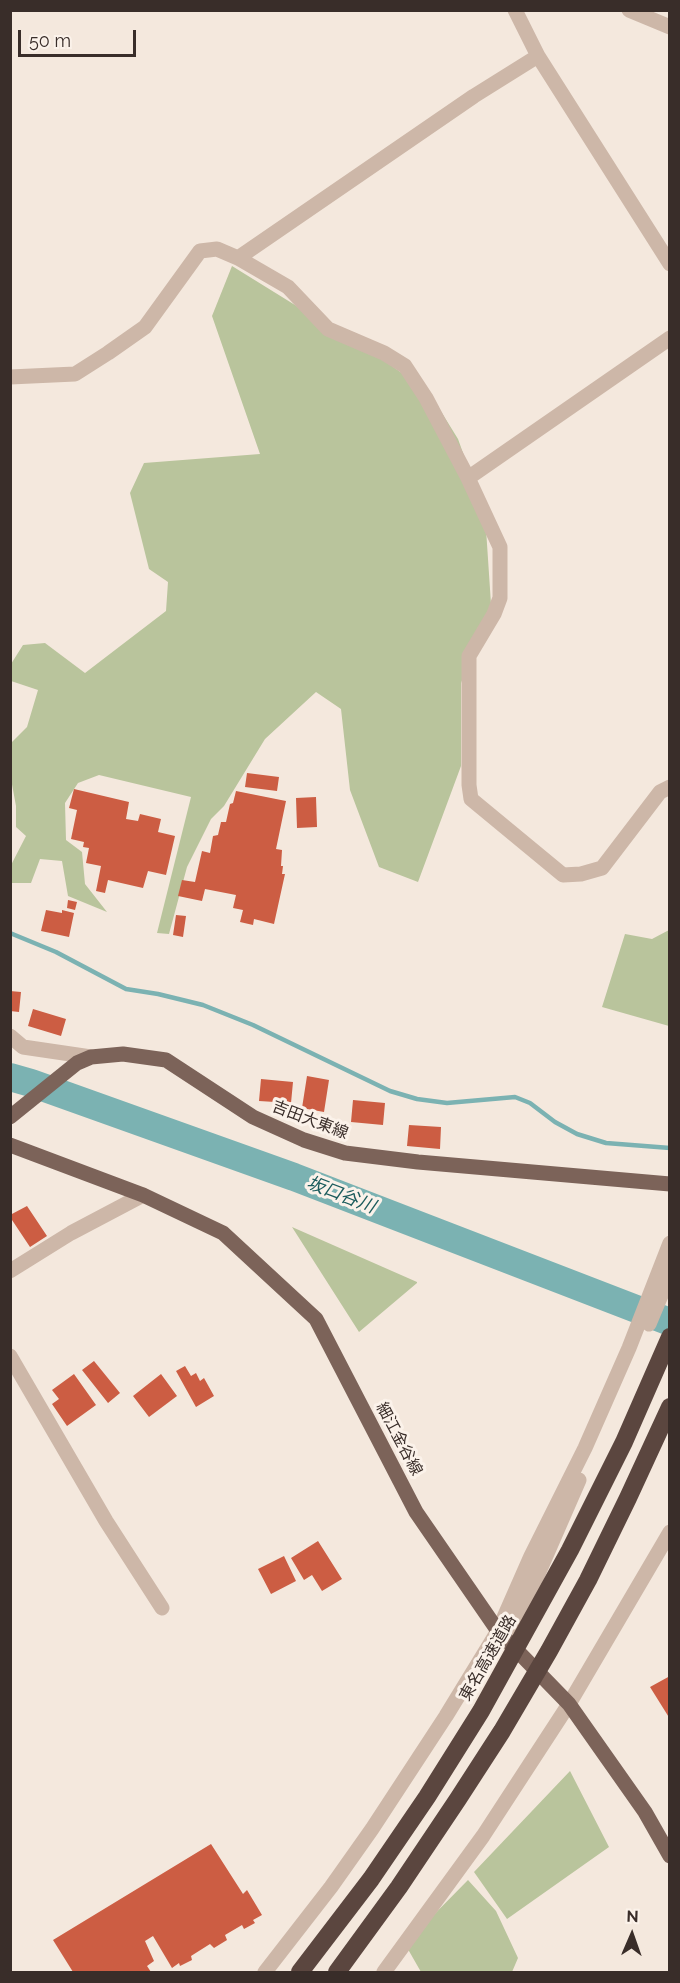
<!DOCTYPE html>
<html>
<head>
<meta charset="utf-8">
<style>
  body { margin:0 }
  #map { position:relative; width:680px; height:1983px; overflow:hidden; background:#f4e8dd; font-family:Raleway,sans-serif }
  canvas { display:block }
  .frame { position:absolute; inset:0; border:12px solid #392d29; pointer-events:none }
  .north { position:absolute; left:602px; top:1905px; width:60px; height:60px; -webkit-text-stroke:4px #fbf2ea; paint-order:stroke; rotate:2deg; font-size:16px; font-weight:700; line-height:24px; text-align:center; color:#392d29 }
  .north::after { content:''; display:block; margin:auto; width:21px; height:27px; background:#392d29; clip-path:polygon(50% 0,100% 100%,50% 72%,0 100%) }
  .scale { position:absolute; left:18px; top:30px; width:118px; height:27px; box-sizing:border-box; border:3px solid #392d29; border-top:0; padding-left:8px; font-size:18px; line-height:21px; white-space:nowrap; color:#392d29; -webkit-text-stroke:4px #fbf2ea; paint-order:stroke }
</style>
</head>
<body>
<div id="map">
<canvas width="680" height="1983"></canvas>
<div class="frame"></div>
<div class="north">N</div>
<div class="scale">50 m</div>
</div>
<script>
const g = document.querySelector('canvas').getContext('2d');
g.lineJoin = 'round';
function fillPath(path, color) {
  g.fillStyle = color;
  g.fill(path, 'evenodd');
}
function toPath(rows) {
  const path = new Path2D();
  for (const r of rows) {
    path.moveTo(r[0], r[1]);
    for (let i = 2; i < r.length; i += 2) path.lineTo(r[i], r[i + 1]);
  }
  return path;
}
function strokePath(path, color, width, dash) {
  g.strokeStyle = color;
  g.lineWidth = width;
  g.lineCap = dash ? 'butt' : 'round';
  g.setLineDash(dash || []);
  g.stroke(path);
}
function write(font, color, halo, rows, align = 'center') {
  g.font = font + ' Raleway,"Noto Sans JP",sans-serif';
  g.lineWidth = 6;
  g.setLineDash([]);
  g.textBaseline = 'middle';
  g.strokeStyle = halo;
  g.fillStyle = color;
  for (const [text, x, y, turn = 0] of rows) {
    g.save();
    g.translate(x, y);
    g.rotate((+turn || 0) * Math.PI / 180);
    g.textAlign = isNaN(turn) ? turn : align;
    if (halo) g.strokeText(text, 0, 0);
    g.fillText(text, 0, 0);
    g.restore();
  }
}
const green = toPath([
  [232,266,379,357,429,392,458,439,485,514,491,604,461,683,461,766,418,882,379,867,350,790,341,709,316,692,265,739,224,806,211,819,187,867,169,934,157,933,191,797,99,775,78,783,65,803,66,840,82,852,85,884,107,912,68,896,62,861,40,859,31,883,11,883,10,867,26,836,16,827,16,806,11,779,11,743,27,727,38,690,11,681,11,664,23,645,45,643,85,673,166,611,168,582,149,569,130,493,144,463,260,454,212,316],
  [669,930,669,1026,602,1007,625,934,652,939],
  [292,1227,417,1282,417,1283,359,1332],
  [570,1771,609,1847,507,1919,474,1872],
  [468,1880,496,1911,518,1958,512,1972,421,1972,405,1944]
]);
const stream = toPath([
  [10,933,56,952,126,989,158,994,203,1005,253,1025,390,1091,417,1099,447,1103,515,1097,530,1103,555,1122,577,1134,606,1143,670,1148]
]);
const river = toPath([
  [10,1077,31,1083,294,1177,670,1322]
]);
const building = toPath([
  [247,773,279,777,277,791,245,787],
  [74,789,129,802,126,819,138,821,140,814,161,819,158,832,175,836,166,875,148,871,143,888,108,880,105,893,96,891,101,866,86,863,89,848,83,847,84,842,71,839,77,810,69,808],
  [236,791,286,801,276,849,282,850,281,866,283,866,282,874,285,874,274,924,254,919,253,925,240,922,243,910,233,908,236,895,205,889,202,901,178,896,182,880,195,882,202,851,210,853,213,836,218,835,221,822,226,822,230,804,233,803],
  [316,797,317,827,297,828,296,798],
  [68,900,77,902,75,910,67,908],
  [46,910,62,913,62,910,74,913,69,937,41,931],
  [176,915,186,916,183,937,173,935],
  [10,991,21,992,19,1012,10,1011],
  [33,1009,66,1019,61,1036,28,1026],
  [307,1076,329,1080,324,1112,302,1108],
  [261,1079,293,1082,291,1103,259,1101],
  [353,1100,385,1103,383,1125,351,1122],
  [409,1125,441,1127,440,1149,407,1146],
  [27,1206,47,1236,30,1247,10,1217,10,1215],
  [94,1361,120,1393,108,1403,82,1370],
  [185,1366,191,1376,196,1373,200,1381,204,1378,214,1396,196,1407,176,1371],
  [74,1374,96,1405,67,1426,52,1404,59,1399,52,1390],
  [161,1374,177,1396,149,1417,133,1396],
  [318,1541,342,1579,322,1591,312,1575,304,1580,291,1558],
  [284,1556,296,1581,271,1594,258,1569],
  [670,1676,670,1719,650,1687],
  [211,1844,243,1894,247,1890,262,1915,253,1920,255,1923,244,1929,242,1925,225,1935,227,1940,214,1948,210,1944,191,1956,192,1960,180,1966,179,1963,172,1968,153,1936,145,1941,154,1961,147,1966,151,1972,73,1972,53,1940]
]);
const minor = toPath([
  [515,10,538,56,670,264],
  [629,10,670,27],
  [238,258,474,96,538,56],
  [10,377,75,374,108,353,145,327,200,251,217,249,238,258,288,287,328,329,384,353,405,366,426,398,468,478,500,547,500,598,494,614,469,656,469,785,471,799,563,875,581,874,602,868,660,792,670,787],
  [468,478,670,338],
  [10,1036,23,1047,91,1057],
  [10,1271,71,1233,143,1195],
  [649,1324,670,1274],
  [10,1356,106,1521,162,1608],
  [508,1643,579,1480],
  [265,1972,331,1887,372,1829,446,1716,498,1631,531,1556,585,1448,629,1348,670,1243],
  [384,1972,483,1836,569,1704,670,1532]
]);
const major = toPath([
  [10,1117,77,1063,91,1057,123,1054,166,1060,253,1117,304,1140,345,1153,418,1162,670,1184],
  [10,1145,143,1195,223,1233,316,1319,416,1512,498,1631,569,1704,645,1812,670,1856]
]);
const highwayBridge = toPath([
  [300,1972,371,1879,427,1797,481,1711,570,1550,624,1442,670,1337],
  [337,1972,399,1887,458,1799,502,1731,549,1651,588,1580,628,1498,670,1407]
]);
const streetNames = [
  ["吉田大東線",310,1120,21],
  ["細江金谷線",399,1439,62],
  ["東名高速道路",488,1658,-60]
];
const waterNames = [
  ["坂口谷川",341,1195,21]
];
fillPath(green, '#b9c49c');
strokePath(stream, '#7bb2b2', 4.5);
strokePath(river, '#7bb2b2', 28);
fillPath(building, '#cc5d43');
strokePath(minor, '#cdb7a8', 15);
strokePath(major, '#7c6359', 15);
strokePath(highwayBridge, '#5b463f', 18);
write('16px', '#392d29', '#fbf2ea', streetNames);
write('italic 18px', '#1c5c5d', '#fbf2ea', waterNames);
</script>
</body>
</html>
